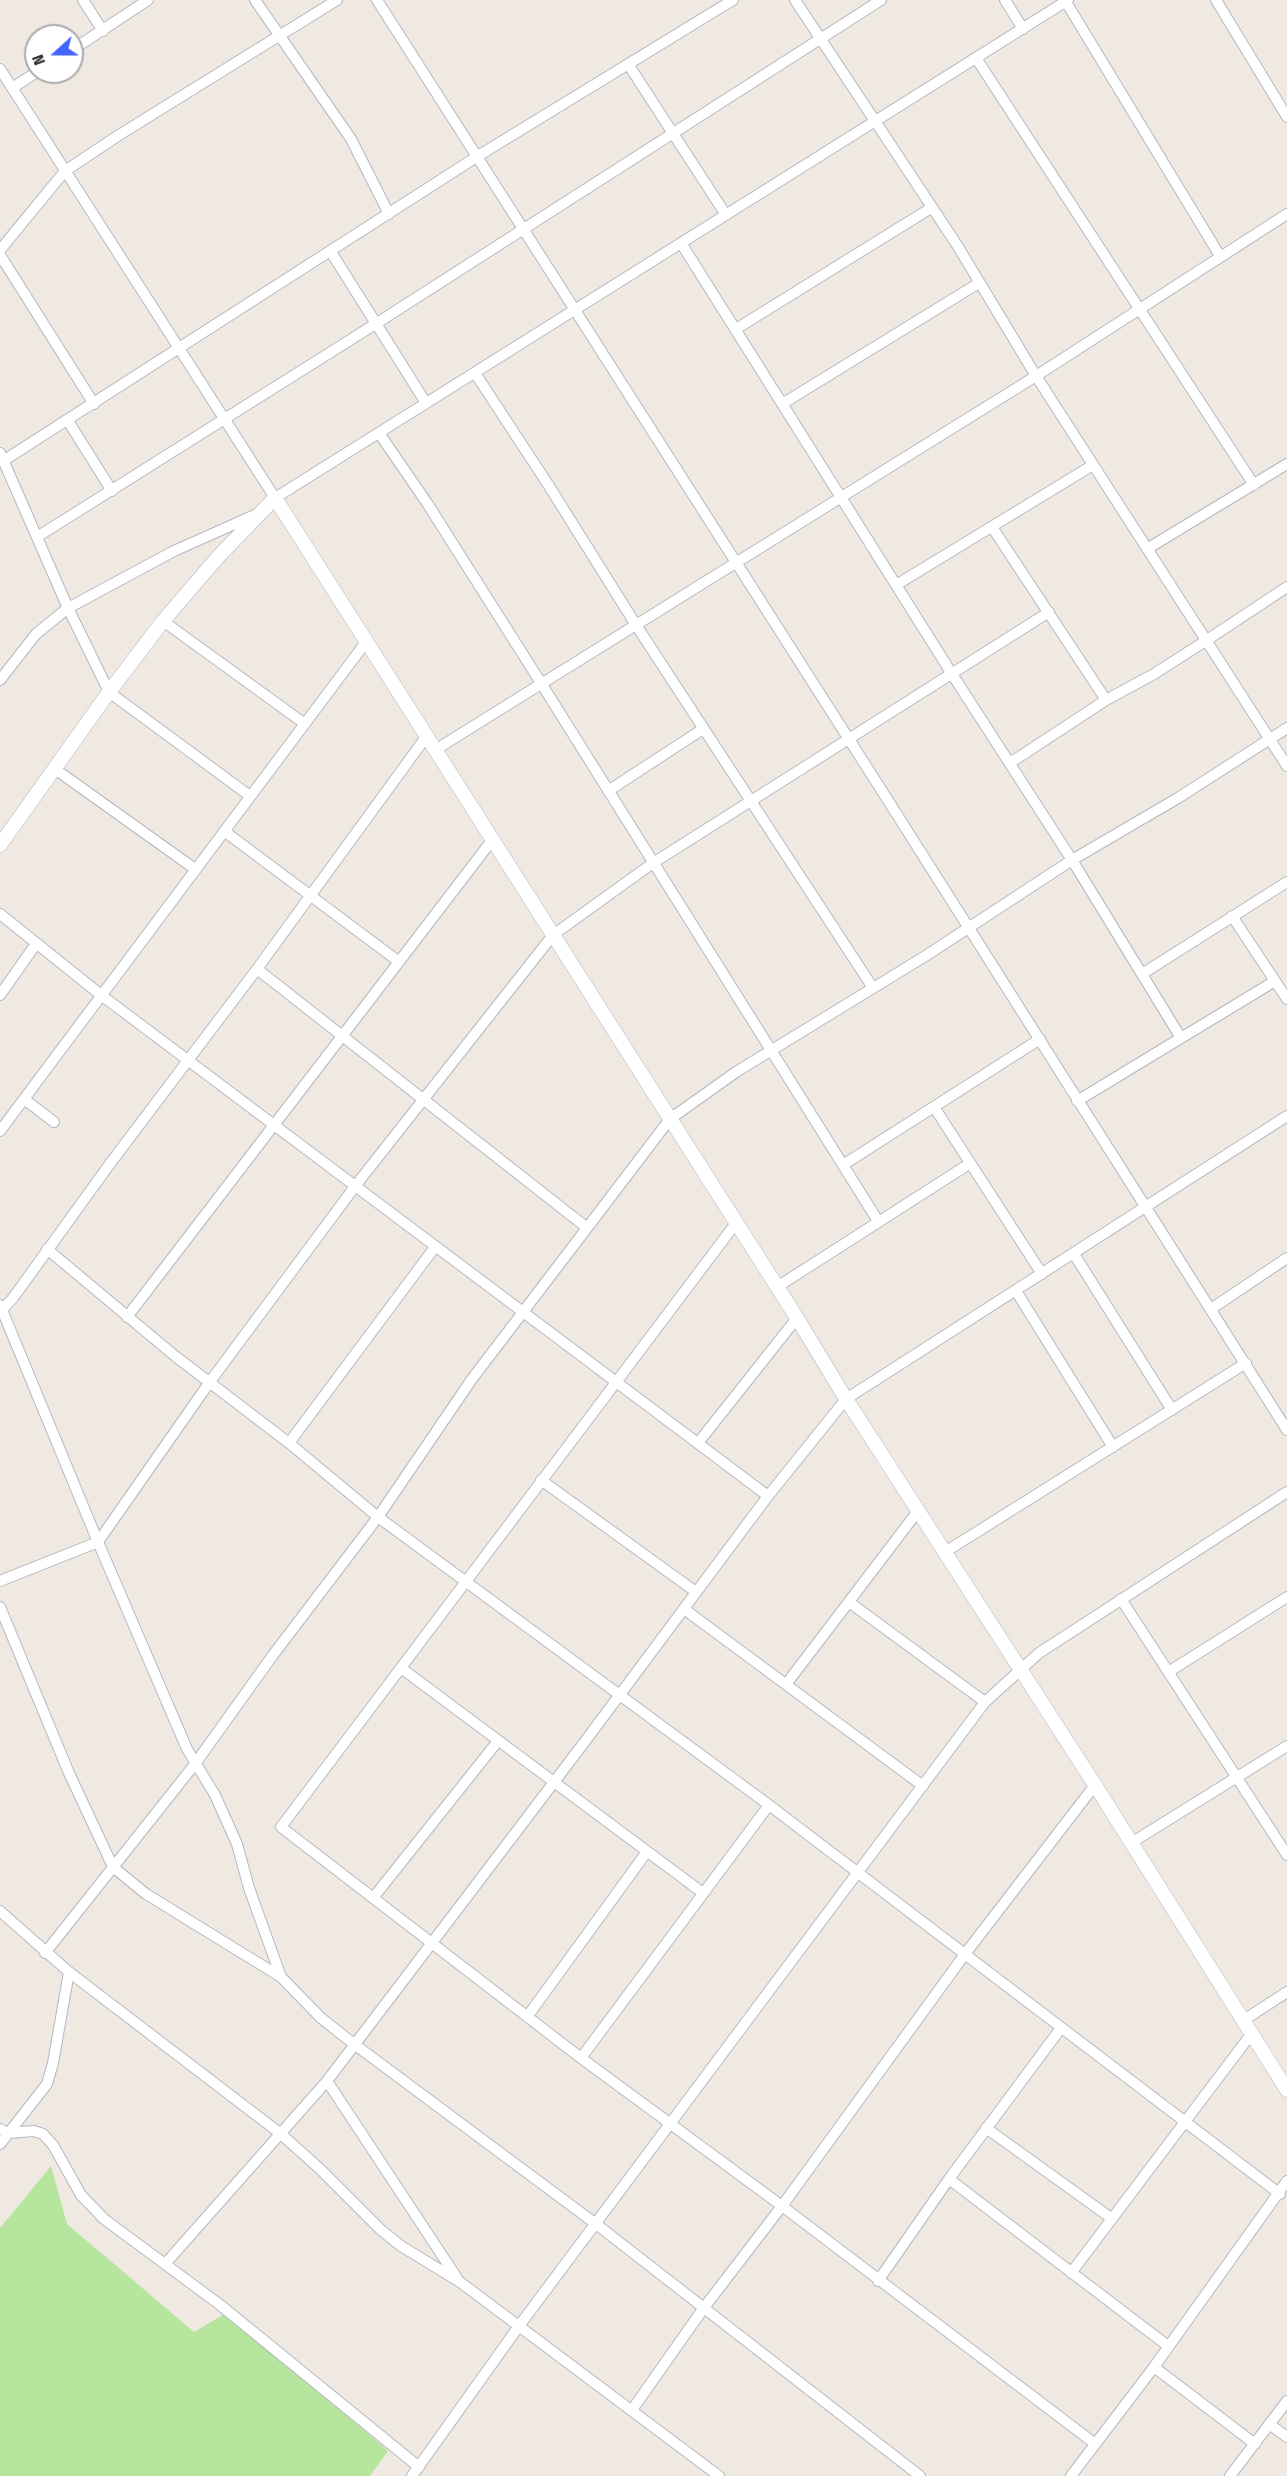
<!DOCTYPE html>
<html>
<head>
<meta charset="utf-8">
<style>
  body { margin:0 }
  #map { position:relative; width:1287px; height:2476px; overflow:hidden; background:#efe9e1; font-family:"Fira Sans Condensed",sans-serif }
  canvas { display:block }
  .north { position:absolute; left:24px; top:24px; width:60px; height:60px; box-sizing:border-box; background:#fff; border:2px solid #ababab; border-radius:50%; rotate:249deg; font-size:16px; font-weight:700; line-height:24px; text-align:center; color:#2e2e2e }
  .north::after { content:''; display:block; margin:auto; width:21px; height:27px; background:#4264fb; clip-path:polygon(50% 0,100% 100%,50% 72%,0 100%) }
</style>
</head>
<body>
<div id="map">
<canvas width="1287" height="2476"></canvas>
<div class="north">N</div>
</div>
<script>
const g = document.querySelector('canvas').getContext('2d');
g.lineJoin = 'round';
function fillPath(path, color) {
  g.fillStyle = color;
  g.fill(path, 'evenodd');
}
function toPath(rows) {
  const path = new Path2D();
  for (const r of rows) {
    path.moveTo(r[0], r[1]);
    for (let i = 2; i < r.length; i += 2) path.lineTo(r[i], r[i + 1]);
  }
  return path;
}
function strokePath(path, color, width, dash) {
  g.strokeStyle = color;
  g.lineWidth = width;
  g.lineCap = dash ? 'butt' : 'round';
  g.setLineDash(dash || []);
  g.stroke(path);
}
const green = toPath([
  [51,2166,67,2224,194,2332,228,2312,388,2451,370,2476,0,2476,0,2228]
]);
const minor = toPath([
  [83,0,103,31],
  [255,0,351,139,389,214],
  [377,0,882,791,1287,1430],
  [795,0,957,245,1036,376,1287,766],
  [1005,0,1023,29],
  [1216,0,1287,117],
  [1066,2,1220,256],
  [72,50,148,0],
  [976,58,1254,485],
  [628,64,726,215],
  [0,69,275,498,1068,0],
  [12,88,37,72],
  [681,243,952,674,1072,860,1181,1038],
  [0,250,65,171,119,135,337,0],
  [331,252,426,403],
  [0,255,94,404],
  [736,329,931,208],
  [475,373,549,486,636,625,873,988],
  [782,404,979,283],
  [68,421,112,491],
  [379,433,427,503,541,683,878,1221],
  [0,453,68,608,109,692,250,796],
  [3,461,478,156,733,0],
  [992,527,1106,700],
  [37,537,377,323,881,0],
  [1147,549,1287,464],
  [896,585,1093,465],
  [163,621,305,724],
  [0,680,36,634,68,608,174,551,257,514],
  [435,750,1036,376,1287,214],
  [1010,763,1106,700,1154,674,1207,640,1287,587],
  [55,769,195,869],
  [608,791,703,729],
  [224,831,398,961],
  [0,914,101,995,768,1496],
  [1232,916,1287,999],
  [257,969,586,1227],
  [1142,974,1287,882],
  [0,995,36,944],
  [24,1099,54,1122],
  [1077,1101,1275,981],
  [934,1107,1042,1274],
  [0,1131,366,642],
  [843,1165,1040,1039],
  [736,1223,281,1827,581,2058,782,2206,1094,2443],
  [47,1249,175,1356,289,1443,378,1517,769,1805,1280,2194],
  [1074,1254,1172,1410],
  [777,1287,969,1164],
  [1016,1291,1113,1447],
  [0,1305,98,1542,187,1749,215,1795,237,1844,249,1888,281,1977,321,2018,354,2044,596,2224,920,2476],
  [1211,1309,1287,1258],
  [0,1312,13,1298,109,1165,257,969,426,737],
  [127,1317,493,839],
  [289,1443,435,1247],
  [698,1443,797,1318],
  [541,1480,696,1592],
  [945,1552,1246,1363],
  [0,1581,98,1542,209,1383,356,1185,553,935,653,863,1049,612],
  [1121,1599,1287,1855],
  [849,1602,985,1702],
  [0,1607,69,1773,113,1867,146,1894,281,1977],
  [684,1609,923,1786],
  [401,1668,703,1893],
  [1170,1671,1287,1597],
  [787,1683,918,1511],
  [1131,1843,1287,1746],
  [373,1898,498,1741],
  [0,1911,69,1972,281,2134,320,2169,381,2230,401,2246,460,2282,719,2476],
  [45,1953,195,1764,273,1655,378,1517,472,1379,670,1119,736,1072,927,955,1072,860,1178,798,1287,728],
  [527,2017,646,1853],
  [1244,2020,1287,1992],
  [581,2058,769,1805],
  [327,2081,457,2278],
  [986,2128,1111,2218],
  [0,2129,8,2133,34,2131,43,2134,53,2145,81,2195,104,2219,219,2304,419,2467],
  [0,2144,47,2084,53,2063,69,1972],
  [949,2179,1168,2346],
  [165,2264,327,2081,586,1740,768,1496,846,1399,1287,1116],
  [1071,2273,1252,2033],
  [878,2281,949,2179,1061,2028],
  [1154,2367,1255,2444],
  [632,2410,703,2309,782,2206,965,1954,1095,1785],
  [1269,2424,1287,2437],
  [412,2476,519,2326,985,1702,1039,1653,1287,1492],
  [1071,2476,1154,2367,1287,2181],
  [1230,2476,1287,2401]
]);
const tertiary = toPath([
  [0,845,109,692,163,621,218,557,275,498,797,1318,846,1399,1095,1785,1287,2090]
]);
fillPath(green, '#b6e59e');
strokePath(minor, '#b4b7c1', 12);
strokePath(tertiary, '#b4b7c1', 15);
strokePath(minor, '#fff', 10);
strokePath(tertiary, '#fff', 14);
</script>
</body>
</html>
